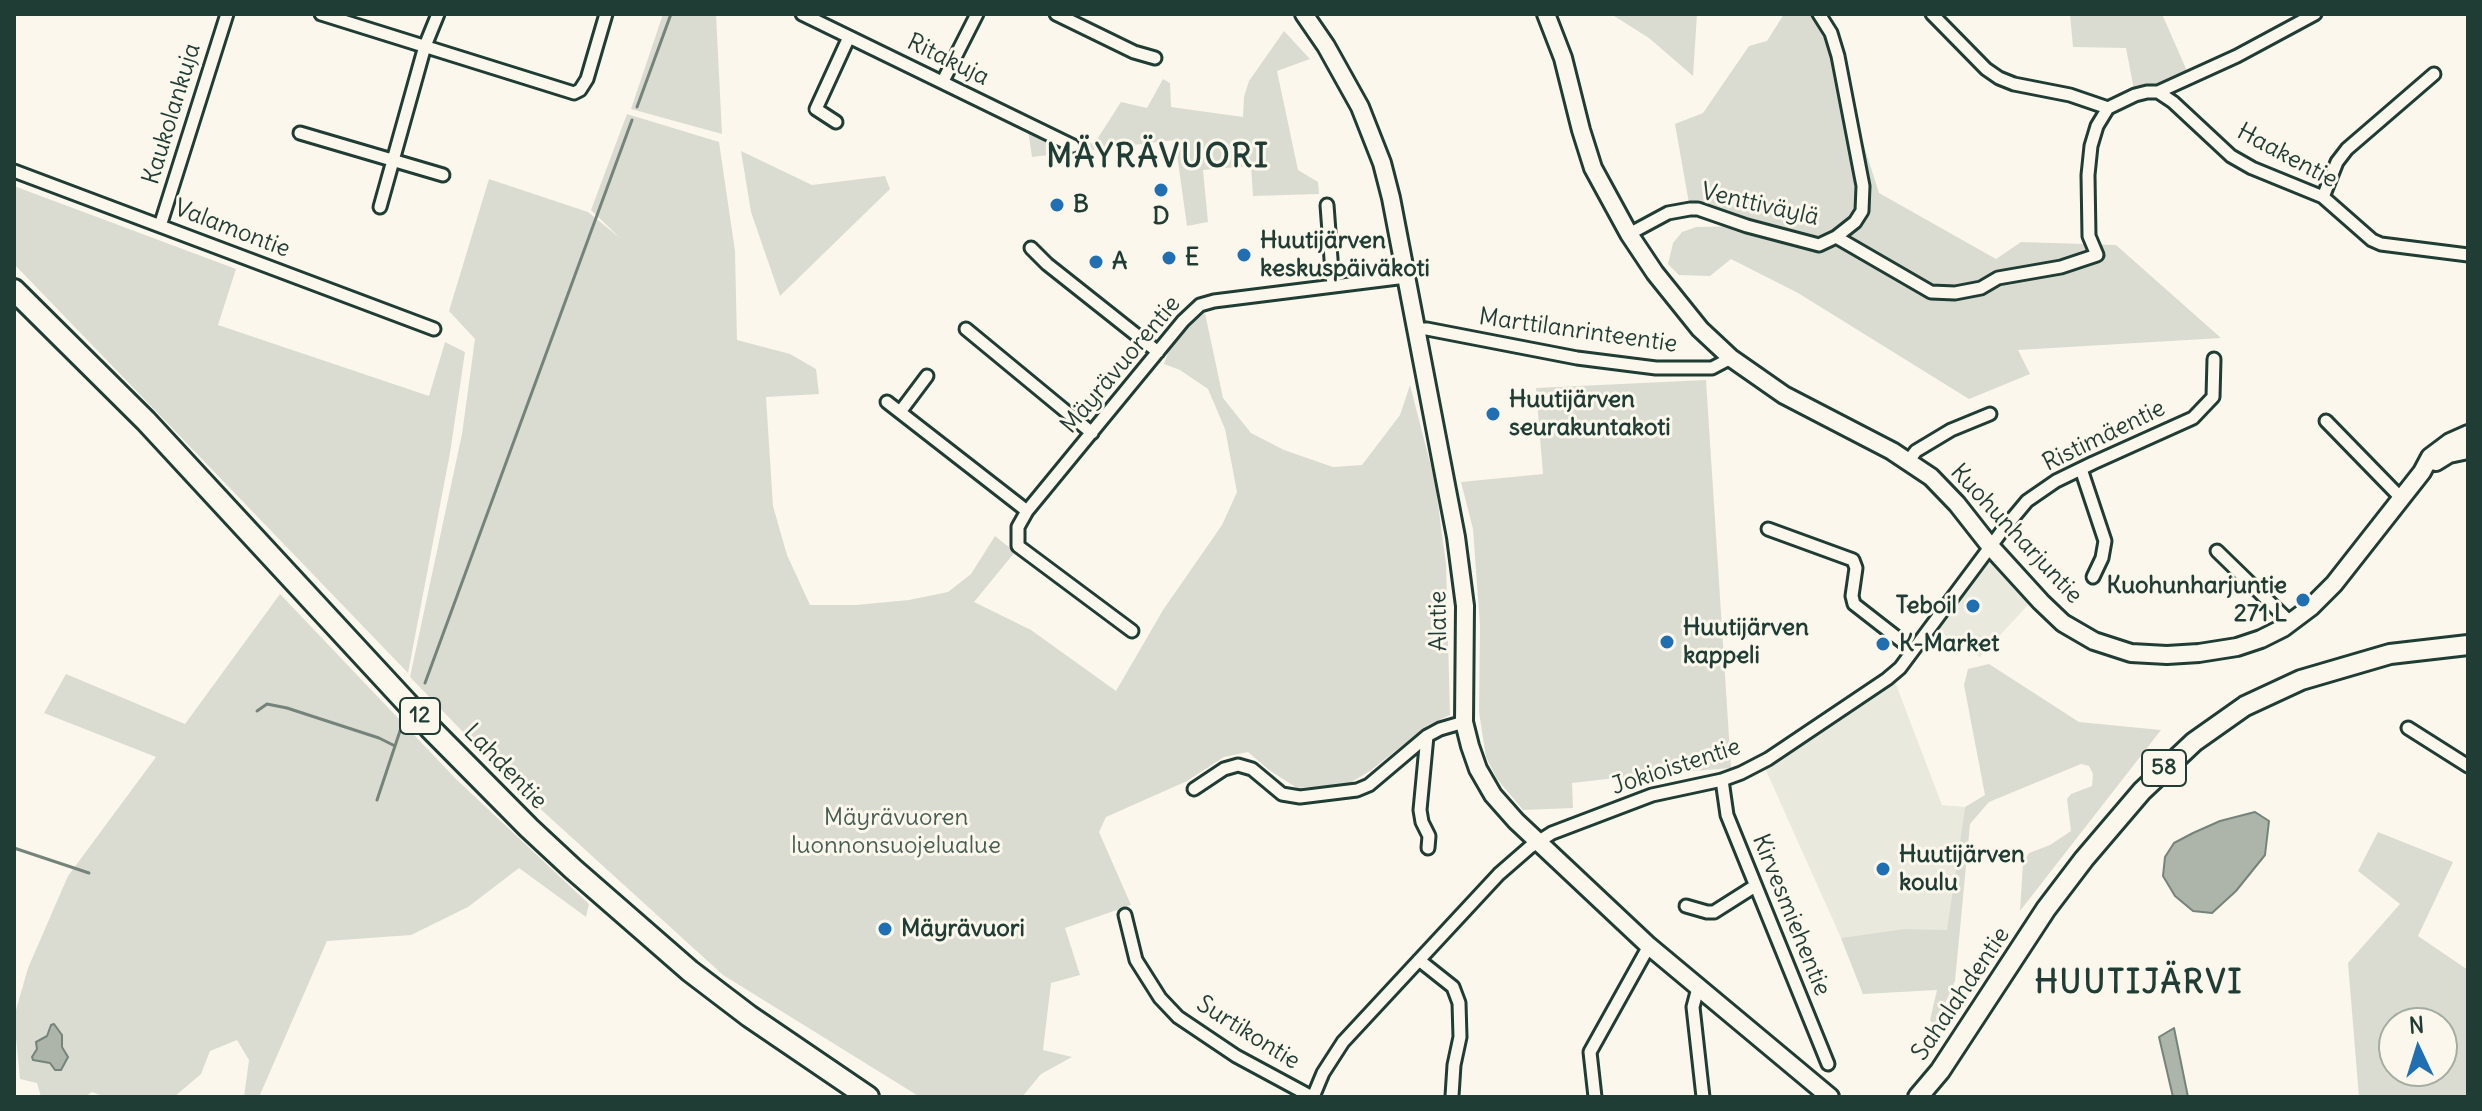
<!DOCTYPE html>
<html>
<head>
<meta charset="utf-8">
<style>
  body { margin:0 }
  #map { position:relative; width:2482px; height:1111px; overflow:hidden; background:#fbf7ec; font-family:Delius,sans-serif }
  canvas { display:block }
  .frame { position:absolute; inset:0; border:16px solid #1f3d34; pointer-events:none }
  .north { position:absolute; left:2378px; top:1007px; width:80px; height:80px; box-sizing:border-box; background:#fbf7ec; border:2px solid #a3ada2; border-radius:50%; rotate:356deg; font-size:22px; font-weight:700; line-height:32px; text-align:center; color:#1f3d34 }
  .north::after { content:''; display:block; margin:auto; width:28px; height:36px; background:#1f6fb2; clip-path:polygon(50% 0,100% 100%,50% 72%,0 100%) }
</style>
</head>
<body>
<div id="map">
<canvas width="2482" height="1111"></canvas>
<div class="frame"></div>
<div class="north">N</div>
</div>
<script>
const g = document.querySelector('canvas').getContext('2d');
g.lineJoin = 'round';
function fillPath(path, color) {
  g.fillStyle = color;
  g.fill(path, 'evenodd');
}
function toPath(rows) {
  const path = new Path2D();
  for (const r of rows) {
    path.moveTo(r[0], r[1]);
    for (let i = 2; i < r.length; i += 2) path.lineTo(r[i], r[i + 1]);
  }
  return path;
}
function strokePath(path, color, width, dash) {
  g.strokeStyle = color;
  g.lineWidth = width;
  g.lineCap = dash ? 'butt' : 'round';
  g.setLineDash(dash || []);
  g.stroke(path);
}
function write(font, color, halo, rows, align = 'center') {
  g.font = font + ' Delius,sans-serif';
  g.lineWidth = 6;
  g.setLineDash([]);
  g.textBaseline = 'middle';
  g.strokeStyle = halo;
  g.fillStyle = color;
  for (const [text, x, y, turn = 0] of rows) {
    g.save();
    g.translate(x, y);
    g.rotate((+turn || 0) * Math.PI / 180);
    g.textAlign = isNaN(turn) ? turn : align;
    if (halo) g.strokeText(text, 0, 0);
    g.fillText(text, 0, 0);
    g.restore();
  }
}
const built = toPath([
  [1994,541,2038,594,1980,657,1928,624],
  [1894,679,1942,805,1965,807,1942,968,1863,994,1841,938,1764,766]
]);
const green = toPath([
  [663,14,716,14,722,134,631,109],
  [1611,14,1697,14,1693,76,1649,38],
  [1784,14,1819,14,1843,80,1879,193,1996,259,2021,242,2116,245,2221,338,2018,350,2030,374,1969,399,1798,293,1731,259,1710,276,1679,275,1668,264,1673,243,1682,232,1696,227,1744,226,1690,209,1675,124,1703,113,1749,46,1767,41],
  [2070,14,2162,14,2190,78,2135,95,2126,48,2073,47],
  [1284,31,1310,59,1277,71,1298,170,1318,182,1319,194,1253,196,1251,166,1203,170,1208,222,1187,226,1175,140,1032,157,1028,130,1094,144,1121,102,1147,108,1163,79,1170,83,1171,107,1243,117,1244,97,1249,81],
  [627,114,719,142,735,251,737,340,790,354,816,369,819,394,766,397,773,506,787,555,810,605,856,605,909,600,948,592,971,574,995,536,1015,552,974,602,1031,630,1116,691,1163,610,1222,525,1237,492,1225,429,1208,389,1180,370,1164,364,1168,353,1184,331,1205,313,1223,398,1251,433,1284,450,1333,467,1362,465,1400,415,1410,385,1435,482,1446,564,1450,715,1428,725,1370,771,1348,784,1297,788,1269,770,1248,752,1224,757,1187,781,1106,817,1099,832,1131,905,1065,928,1080,975,1051,983,1043,1050,1072,1057,1041,1074,1022,1097,920,1097,723,975,514,785,410,677,462,434,475,339,449,311,489,179,588,212,620,238,591,210],
  [741,151,812,185,885,176,890,189,780,296,751,212],
  [14,186,236,269,218,325,429,396,445,342,465,352,450,453,408,673,14,264],
  [1706,380,1731,768,1655,774,1643,771,1633,776,1572,783,1573,808,1523,810,1497,779,1486,757,1479,712,1480,626,1473,529,1461,482,1543,474,1536,388],
  [280,594,457,780,589,904,586,917,519,868,468,907,411,935,327,941,259,1097,244,1097,249,1060,237,1040,210,1051,201,1074,174,1097,105,1097,92,1092,85,1097,41,1097,37,1083,20,1079,14,1017,28,968,68,876,156,757,44,713,66,674,185,724],
  [1989,664,2079,722,2161,730,2020,911,2023,863,2029,853,2050,845,2071,831,2067,799,2071,794,2092,786,2093,774,2089,766,2081,764,1989,802,1970,824,1955,981,1935,1027,1930,1020,1937,990,1863,994,1841,938,1905,929,1947,930,1965,807,1985,795,1964,685,1968,669],
  [2378,832,2453,862,2418,936,2468,970,2468,1097,2359,1097,2348,963,2400,904,2358,871],
  [2394,1023,2442,1023,2442,1071,2394,1071]
]);
const water = toPath([
  [2255,812,2269,821,2265,855,2236,891,2212,913,2193,911,2175,896,2163,876,2165,857,2174,843,2193,833,2220,821,2255,812],
  [54,1024,62,1035,62,1047,68,1057,61,1070,55,1070,50,1063,33,1060,32,1057,37,1049,36,1042,47,1036,51,1025,54,1024],
  [2174,1028,2188,1097,2173,1097,2159,1037,2174,1028]
]);
const stream = toPath([
  [637,107,671,14],
  [425,683,632,120],
  [257,711,267,704,287,708,379,738,395,746,377,800],
  [395,746,404,719],
  [14,848,89,873]
]);
const street = toPath([
  [321,14,574,93,580,90,587,79,606,14],
  [802,14,1073,146],
  [1056,14,1134,52,1155,58],
  [1932,14,1986,69,1999,78,2014,84,2070,95,2108,108,2135,95,2147,92,2158,92,2173,102,2231,156,2252,168,2323,197,2372,240,2381,244,2468,255],
  [943,81,977,14],
  [2158,92,2237,56,2315,14],
  [836,122,816,109,849,37],
  [300,133,443,175],
  [14,171,434,329],
  [2323,197,2337,162,2347,149,2434,74],
  [1327,205,1333,286],
  [380,207,425,46,438,14],
  [160,226,227,14],
  [1629,234,1668,213,1690,209,1698,209,1747,226,1819,245,1836,237,1855,222,1862,211,1863,186,1838,56,1831,33,1819,14],
  [1836,237,1931,292,1955,293,1981,288,1998,278,2061,267,2097,255,2089,236,2088,175,2091,146,2097,126,2108,108],
  [1031,248,1047,264,1158,352],
  [966,329,1092,433],
  [1417,329,1427,329,1577,358,1656,368,1712,368,1731,358],
  [887,402,1027,511],
  [900,412,927,376],
  [2326,421,2401,498],
  [1909,460,1916,451,1951,430,1990,414],
  [2081,469,2105,541,2102,558,2093,577],
  [1768,529,1853,560,1856,568,1852,596,1854,604,1913,650],
  [2217,551,2291,623],
  [1132,631,1018,546,1018,527,1027,511,1183,321,1200,305,1214,301,1406,277],
  [2408,728,2468,766],
  [1427,736,1420,810,1422,822,1429,836,1428,848],
  [1722,780,1727,815,1828,1064],
  [1194,789,1224,769,1238,765,1252,769,1282,794,1300,797,1357,790,1369,785,1427,736,1440,729,1464,722],
  [1686,906,1707,912,1714,912,1755,886],
  [1125,915,1136,960,1160,998,1178,1017,1236,1056,1312,1097],
  [1419,960,1453,987,1459,1003,1460,1037,1454,1065,1452,1096],
  [1698,988,1693,1007,1703,1097],
  [1313,1097,1323,1073,1343,1042,1499,874,1530,847,1552,833,1652,795,1722,780,1741,773,1768,759,1887,679,1900,668,2002,531,2027,501,2056,481,2093,463,2193,418,2213,397,2214,359],
  [1595,1097,1590,1052,1649,946]
]);
const secondary = toPath([
  [1304,14,1326,46,1360,107,1382,163,1391,198,1456,537,1465,606,1464,722,1470,746,1478,769,1493,795,1516,821,1649,946,1830,1097],
  [1546,14,1563,58,1581,130,1593,168,1629,234,1655,273,1700,329,1731,358,1784,395,1892,451,1931,477,1957,504,1990,546,2041,602,2063,623,2094,641,2131,653,2167,655,2199,653,2237,647,2261,639,2283,628,2311,607,2334,584,2422,472,2430,457,2450,442,2468,434],
  [2436,462,2449,454,2468,450]
]);
const primary = toPath([
  [1918,1097,1940,1071,2046,909,2084,859,2142,791,2194,742,2245,706,2301,680,2390,654,2468,645]
]);
const highway = toPath([
  [14,290,146,421,430,728,529,828,573,869,690,971,749,1016,868,1097]
]);
const markers = [
  [1161,190,8,"#1f6fb2"],
  [1057,205,8,"#1f6fb2"],
  [1244,255,8,"#1f6fb2"],
  [1169,258,8,"#1f6fb2"],
  [1096,262,8,"#1f6fb2"],
  [1493,414,8,"#1f6fb2"],
  [2303,600,8,"#1f6fb2"],
  [1973,606,8,"#1f6fb2"],
  [1667,642,8,"#1f6fb2"],
  [1883,644,8,"#1f6fb2"],
  [1883,869,8,"#1f6fb2"],
  [885,929,8,"#1f6fb2"]
];
const shields = [
  [420,716,40],
  [2164,768,44]
];
const shieldNames = [
  ["12",420,716],
  ["58",2164,768]
];
const streetNames = [
  ["Ritakuja",948,60,26],
  ["Kaukolankuja",172,114,-73],
  ["Haakentie",2287,156,28],
  ["Venttiväylä",1760,205,13],
  ["Valamontie",232,229,21],
  ["Marttilanrinteentie",1578,331,8],
  ["Mäyrävuorentie",1121,365,-50],
  ["Ristimäentie",2104,436,-26],
  ["Kuohunharjuntie",2016,534,47],
  ["Alatie",1439,621,-91],
  ["Lahdentie",505,767,46],
  ["Jokioistentie",1676,767,-18],
  ["Kirvesmiehentie",1791,915,68],
  ["Sahalahdentie",1961,994,-56],
  ["Surtikontie",1248,1033,32]
];
const poiNames = [
  ["B",1073,205],
  ["D",1161,217,"center"],
  ["Huutijärven",1260,241],
  ["keskuspäiväkoti",1260,269],
  ["E",1185,258],
  ["A",1112,262],
  ["Huutijärven",1509,400],
  ["seurakuntakoti",1509,428],
  ["Kuohunharjuntie",2287,586,"right"],
  ["271 L",2287,614,"right"],
  ["Teboil",1957,606,"right"],
  ["Huutijärven",1683,628],
  ["kappeli",1683,656],
  ["K-Market",1899,644],
  ["Huutijärven",1899,855],
  ["koulu",1899,883],
  ["Mäyrävuori",901,929]
];
const parkNames = [
  ["Mäyrävuoren",896,818],
  ["luonnonsuojelualue",896,846]
];
const districtNames = [
  ["MÄYRÄVUORI",1158,158],
  ["HUUTIJÄRVI",2139,984]
];
fillPath(built, '#eae9de');
fillPath(green, '#dbdcd1');
fillPath(water, '#adb4aa');
strokePath(water, '#74847b', 2);
strokePath(stream, '#74847b', 3);
strokePath(street, '#1f3d34', 17);
strokePath(secondary, '#1f3d34', 22);
strokePath(primary, '#1f3d34', 24);
strokePath(highway, '#1f3d34', 26);
strokePath(street, '#fbf7ec', 11);
strokePath(secondary, '#fbf7ec', 16);
strokePath(primary, '#fbf7ec', 18);
strokePath(highway, '#fbf7ec', 20);
for (const [x, y, r, color] of markers) {
  const dot = new Path2D();
  dot.arc(x, y, r, 0, 2 * Math.PI);
  g.fillStyle = color;
  g.fill(dot);
  strokePath(dot, '#fbf7ec', 3);
}
for (const [x, y, w] of shields) {
  const box = new Path2D();
  box.roundRect(x - w / 2, y - 18, w, 36, 6);
  g.fillStyle = '#fbf7ec';
  g.fill(box);
  strokePath(box, '#1f3d34', 2);
}
write('bold 22px', '#1f3d34', null, shieldNames);
write('24px', '#1f3d34', '#fbf7ec', streetNames);
write('bold 24px', '#1f3d34', '#fbf7ec', poiNames, 'left');
write('24px', '#455d53', '#fbf7ec', parkNames);
g.letterSpacing = '2px';
write('bold 32px', '#1f3d34', '#fbf7ec', districtNames);
g.letterSpacing = '0px';
</script>
</body>
</html>
